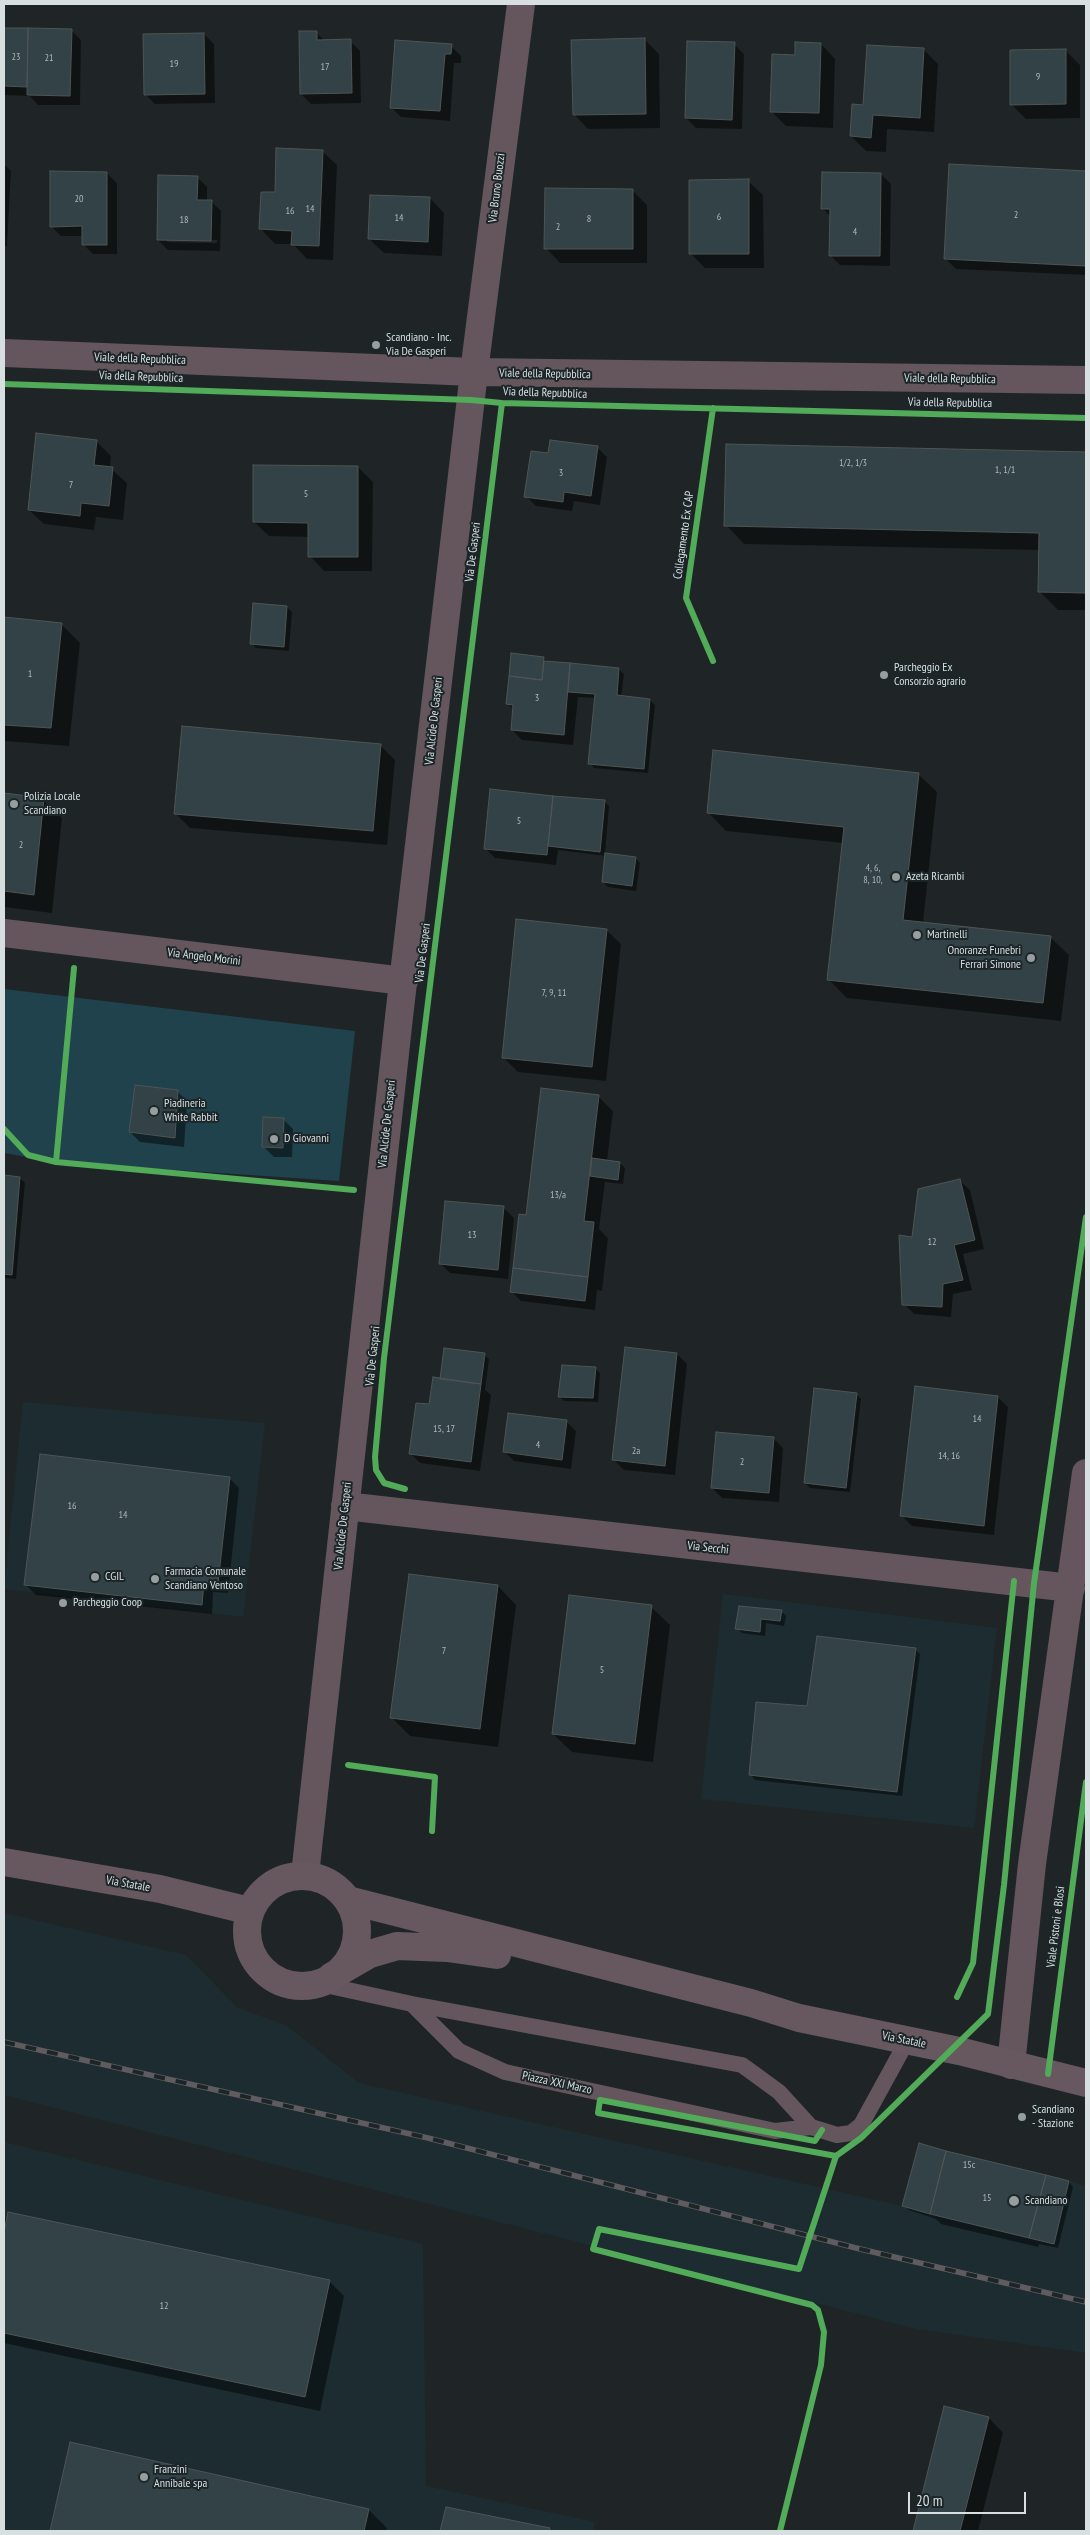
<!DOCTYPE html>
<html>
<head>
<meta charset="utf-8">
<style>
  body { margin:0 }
  #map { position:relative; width:1090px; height:2535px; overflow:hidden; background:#1f2526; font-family:"PT Sans Narrow",sans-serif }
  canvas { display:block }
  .frame { position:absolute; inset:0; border:5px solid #d8dfe1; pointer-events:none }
  .scale { position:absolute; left:908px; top:2492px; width:118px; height:22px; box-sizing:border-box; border:2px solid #d8dfe1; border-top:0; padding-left:6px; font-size:15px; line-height:18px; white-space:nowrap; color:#d8dfe1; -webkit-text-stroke:4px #1c2629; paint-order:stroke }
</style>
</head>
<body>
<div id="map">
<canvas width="1090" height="2535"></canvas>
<div class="frame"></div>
<div class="scale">20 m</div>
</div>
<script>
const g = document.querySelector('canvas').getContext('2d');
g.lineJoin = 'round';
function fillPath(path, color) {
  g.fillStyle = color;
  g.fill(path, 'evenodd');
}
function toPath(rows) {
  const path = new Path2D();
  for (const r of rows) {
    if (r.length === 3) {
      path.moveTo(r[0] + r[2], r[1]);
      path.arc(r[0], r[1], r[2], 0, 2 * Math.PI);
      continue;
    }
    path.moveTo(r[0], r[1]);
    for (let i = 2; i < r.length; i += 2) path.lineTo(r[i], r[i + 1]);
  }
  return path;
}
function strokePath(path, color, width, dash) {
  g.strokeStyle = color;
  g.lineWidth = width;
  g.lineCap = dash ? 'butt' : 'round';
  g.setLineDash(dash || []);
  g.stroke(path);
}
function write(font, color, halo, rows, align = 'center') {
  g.font = font + ' "PT Sans Narrow",sans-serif';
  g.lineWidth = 4;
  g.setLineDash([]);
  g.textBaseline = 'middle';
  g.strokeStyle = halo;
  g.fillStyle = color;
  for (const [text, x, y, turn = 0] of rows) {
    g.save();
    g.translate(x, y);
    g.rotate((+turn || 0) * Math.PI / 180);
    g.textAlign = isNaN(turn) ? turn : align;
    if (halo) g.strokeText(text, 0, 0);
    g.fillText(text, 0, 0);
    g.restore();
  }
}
const built = toPath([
  [23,1402,265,1423,243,1617,4,1589],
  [723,1594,997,1628,974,1828,701,1799],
  [4,1913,186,1955,238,2008,286,2025,359,2083,902,2206,1053,2244,1069,2181,1086,2186,1086,2353,917,2329,4,2095],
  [4,2142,423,2244,426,2486,595,2522,593,2531,4,2531]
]);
const green = toPath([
  [4,989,355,1031,339,1181,56,1162,4,1153]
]);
const shadow = toPath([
  [4,29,71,30,81,40,80,105,38,105,30,96,4,95],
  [316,32,325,41,350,41,360,51,361,103,311,104,301,94],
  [204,34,214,44,215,103,155,104,145,94],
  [645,40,659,54,660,128,588,129,574,114],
  [734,44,744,54,742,129,696,128,686,118],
  [821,44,835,59,833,128,786,126,772,112,796,56],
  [451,46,461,56,461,63,454,63,450,121,401,117,391,107],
  [924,50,938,64,934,132,887,129,886,152,866,151,851,136,864,106],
  [1065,50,1080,65,1080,118,1026,119,1011,104],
  [322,151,337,165,333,260,307,259,293,244,275,244,261,229,276,193],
  [4,164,11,171,7,246,4,246],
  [950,166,1086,172,1086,275,956,269,946,259],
  [107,173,117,183,117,254,93,254,83,244,83,236,61,236,51,226],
  [881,174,891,184,890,266,840,265,830,255,831,217,822,208],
  [197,177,207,187,207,201,211,201,221,211,220,251,168,250,158,240],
  [167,239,217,240,217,243,167,242],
  [748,181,763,195,764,268,705,268,691,254],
  [632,190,647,205,647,263,560,263,546,248],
  [430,198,444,213,442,256,384,253,369,239],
  [96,441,111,456,110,468,127,483,123,520,96,517,94,530,44,524,29,510],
  [727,446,1086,454,1086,610,1058,610,1039,591,1040,550,744,544,726,525],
  [597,447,607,457,600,505,574,501,572,511,536,506,526,496,549,455],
  [358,467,373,482,372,571,324,571,310,556,310,537,269,536,254,522],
  [287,607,292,612,289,651,256,648,251,643],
  [4,618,62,625,80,643,69,746,4,741],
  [544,658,548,663,619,669,624,674,621,697,650,700,655,705,648,773,594,768,590,763,596,698,578,697,573,745,522,740,512,730,514,710,508,704],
  [380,745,395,760,387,845,190,828,175,813],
  [918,774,937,792,923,923,1050,937,1069,955,1061,1021,847,998,828,979,843,843,726,831,708,812],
  [4,794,43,800,62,818,52,913,4,907],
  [553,797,605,802,609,806,605,854,635,858,640,863,636,891,608,887,603,882,606,856,558,850,556,865,495,858,485,848],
  [606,930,621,944,606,1081,518,1072,503,1057],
  [177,1091,187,1101,184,1147,140,1142,130,1132],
  [598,1096,613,1111,607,1161,620,1163,625,1168,623,1184,605,1182,599,1229,608,1238,602,1291,597,1290,595,1310,521,1301,511,1291,527,1216],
  [283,1119,293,1129,292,1157,274,1157,264,1147],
  [4,1177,20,1178,25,1183,16,1279,4,1278],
  [960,1181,970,1190,984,1249,963,1254,972,1290,953,1294,951,1317,914,1314,904,1304,913,1238],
  [504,1208,514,1218,508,1279,450,1273,440,1263],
  [677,1354,687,1364,675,1475,624,1470,614,1460],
  [484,1355,489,1359,485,1390,491,1395,480,1471,420,1463,410,1453,441,1380],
  [595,1368,600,1373,598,1402,564,1401,559,1396],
  [856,1394,861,1399,850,1492,810,1488,805,1483],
  [998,1397,1008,1407,994,1535,912,1526,902,1516],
  [566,1421,576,1431,571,1469,514,1461,504,1451],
  [773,1438,783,1448,779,1502,722,1498,712,1488],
  [229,1478,239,1488,228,1593,213,1592,212,1614,36,1595,26,1585],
  [498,1586,516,1605,498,1747,410,1736,392,1718],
  [651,1607,670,1625,653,1762,572,1752,553,1734],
  [740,1607,781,1611,786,1616,784,1626,766,1623,765,1636,742,1633,737,1628],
  [915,1649,920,1654,902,1796,755,1780,751,1775],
  [920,2145,1069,2182,1073,2187,1058,2248,1039,2244,1038,2247,941,2224,936,2219,909,2210,904,2205],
  [4,2218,329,2281,344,2296,320,2411,4,2343],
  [945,2407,989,2418,1003,2433,978,2531,914,2531],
  [71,2444,369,2510,387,2528,386,2531,52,2531],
  [447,2508,549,2529,551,2531,442,2531]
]);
const building = toPath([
  [4,28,28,28,27,87,4,86,4,28],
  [28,28,72,29,70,96,27,95,28,28],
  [299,31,317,31,317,40,351,39,352,93,300,94,299,31],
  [204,33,205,94,144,95,143,34,204,33],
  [645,38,646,114,573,115,571,40,645,38],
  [395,40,452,44,451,54,445,54,440,111,390,108,395,40],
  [687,41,735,42,732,120,685,118,687,41],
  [795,42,821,43,819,113,770,112,772,54,795,55,795,42],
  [867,45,924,48,920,118,873,115,871,138,850,136,852,104,863,105,867,45],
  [1066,49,1066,104,1010,105,1010,50,1066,49],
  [276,148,323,150,319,246,291,245,292,231,259,229,261,192,275,192,276,148],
  [949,164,1086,171,1086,266,944,259,949,164],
  [50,171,107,172,107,245,82,245,82,226,50,227,50,171],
  [822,172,881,173,880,256,829,256,830,209,821,209,822,172],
  [158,175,198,176,197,200,212,200,211,241,157,240,158,175],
  [749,179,749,254,689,254,689,180,749,179],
  [545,188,633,189,633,249,544,249,545,188],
  [370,195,430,197,428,242,368,239,370,195],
  [36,433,97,440,94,465,113,467,109,506,81,503,80,516,28,510,36,433],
  [550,440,598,446,591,496,564,492,563,502,524,497,531,451,548,453,550,440],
  [726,444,1086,452,1086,593,1038,592,1039,533,724,526,726,444],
  [253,465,358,466,358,557,308,557,308,523,253,522,253,465],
  [253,603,287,606,284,647,250,644,253,603],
  [4,617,62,623,51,728,4,725,4,617],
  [511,653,544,657,542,680,509,676,511,653],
  [544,661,570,663,564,735,511,730,513,705,506,704,509,676,542,680,544,661],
  [570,663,619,668,617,695,650,699,644,769,588,764,595,694,568,692,570,663],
  [182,726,381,744,373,831,174,814,182,726],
  [713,750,919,773,903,920,1051,936,1043,1003,827,980,844,827,707,813,713,750],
  [490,789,553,796,547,855,484,849,490,789],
  [4,793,44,798,34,895,4,891,4,793],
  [553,796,605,800,600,852,548,846,553,796],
  [605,853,636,857,632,886,602,882,605,853],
  [516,919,607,929,592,1067,502,1058,516,919],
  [135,1085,178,1090,175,1138,129,1132,135,1085],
  [541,1088,599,1095,584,1221,594,1222,588,1277,513,1268,519,1214,526,1215,541,1088],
  [263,1117,284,1118,283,1148,262,1147,263,1117],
  [592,1158,620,1162,618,1180,590,1176,592,1158],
  [4,1175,20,1177,12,1275,4,1274,4,1175],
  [960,1179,975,1240,954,1245,963,1280,943,1284,942,1307,902,1305,899,1235,912,1237,918,1189,960,1179],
  [445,1201,504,1206,498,1270,439,1264,445,1201],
  [513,1268,588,1277,585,1301,510,1292,513,1268],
  [625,1347,677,1353,665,1466,612,1460,625,1347],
  [444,1348,485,1353,481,1384,440,1379,444,1348],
  [562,1365,596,1367,593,1398,558,1397,562,1365],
  [433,1377,481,1384,471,1462,409,1454,416,1403,429,1404,433,1377],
  [915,1386,998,1396,984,1526,900,1516,915,1386],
  [814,1388,857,1393,846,1488,804,1483,814,1388],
  [508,1413,567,1420,562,1460,503,1452,508,1413],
  [716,1432,774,1437,769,1493,711,1488,716,1432],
  [40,1454,230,1477,218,1583,204,1582,202,1605,24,1585,40,1454],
  [409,1574,498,1585,480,1729,390,1718,409,1574],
  [569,1595,652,1605,635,1744,552,1734,569,1595],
  [739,1606,782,1610,780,1621,761,1619,760,1632,735,1629,739,1606],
  [817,1636,916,1648,897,1792,749,1775,756,1702,807,1706,817,1636],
  [919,2143,946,2151,930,2214,902,2206,919,2143],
  [946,2151,1046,2175,1029,2238,930,2214,946,2151],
  [1046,2175,1069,2181,1054,2244,1029,2238,1046,2175],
  [8,2212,330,2280,305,2397,4,2333,4,2232,8,2212],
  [944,2406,989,2417,960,2531,913,2531,944,2406],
  [70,2442,369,2509,364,2531,50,2531,70,2442],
  [446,2507,550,2528,549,2531,440,2531,446,2507]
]);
const lane = toPath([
  [316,1983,412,2004,742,2065,779,2092,811,2127,837,2135,851,2133,861,2125,907,2041],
  [412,2004,459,2051,505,2072,775,2131,811,2127]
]);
const street = toPath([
  [4,353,474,372,1086,380],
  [4,933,404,981],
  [345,1506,1071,1588],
  [305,1875,399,1017,474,372,521,4],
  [1011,2065,1032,1864,1086,1473]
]);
const secondary = toPath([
  [4,1862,160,1889,250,1911],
  [302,1931,55],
  [348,1900,751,2003,799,2018,959,2051,1086,2083],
  [332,1976,370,1954,397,1946,447,1948,497,1955]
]);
const rail = toPath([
  [4,2042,428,2138,856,2248,1086,2302]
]);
const cycleway = toPath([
  [4,384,471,400,502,403,1086,418],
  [713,661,686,598,713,408],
  [4,1129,28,1155,56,1162,354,1190],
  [56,1162,74,968],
  [405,1489,384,1483,376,1470,375,1457,384,1358,502,403],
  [348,1765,435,1777,432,1831],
  [957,1997,973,1963,1014,1581],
  [1048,2074,1086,1782],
  [822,2130,815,2141,600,2100,598,2113,836,2156],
  [780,2531,821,2365,824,2332,818,2310,812,2305,593,2249,599,2229,799,2269,836,2156,861,2138,988,2014,1004,1885,1034,1583,1086,1217]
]);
const markers = [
  [376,345,5,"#979ea0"],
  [884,675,5,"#979ea0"],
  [14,804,5,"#979ea0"],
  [896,877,5,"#979ea0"],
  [917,935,5,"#979ea0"],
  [1031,958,5,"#979ea0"],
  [154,1111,5,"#979ea0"],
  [274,1139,5,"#979ea0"],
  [95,1577,5,"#979ea0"],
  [155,1579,5,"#979ea0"],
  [63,1603,5,"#979ea0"],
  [1022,2117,5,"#979ea0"],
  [1014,2201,6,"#979ea0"],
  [144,2477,5,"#979ea0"]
];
const numberNames = [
  ["23",16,57],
  ["21",49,58],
  ["19",174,64],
  ["17",325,67],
  ["9",1038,77],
  ["20",79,199],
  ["14",310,209],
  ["16",290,211],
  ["2",1016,215],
  ["6",719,217],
  ["14",399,218],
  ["8",589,219],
  ["18",184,220],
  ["2",558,227],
  ["4",855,232],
  ["1/2, 1/3",853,463],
  ["1, 1/1",1005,470],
  ["3",561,473],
  ["7",71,485],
  ["5",306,494],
  ["1",30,674],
  ["3",537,698],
  ["5",519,821],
  ["2",21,845],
  ["4, 6,",873,868],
  ["8, 10,",873,880],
  ["7, 9, 11",554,993],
  ["13/a",558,1195],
  ["13",472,1235],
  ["12",932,1242],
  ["14",977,1419],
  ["15, 17",444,1429],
  ["4",538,1445],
  ["2a",636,1451],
  ["14, 16",949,1456],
  ["2",742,1462],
  ["16",72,1506],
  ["14",123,1515],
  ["7",444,1651],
  ["5",602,1670],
  ["15c",969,2165],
  ["15",987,2198],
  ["12",164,2306]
];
const streetNames = [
  ["Via Bruno Buozzi",497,188,-83],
  ["Viale della Repubblica",140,359,2],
  ["Viale della Repubblica",545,374,1],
  ["Via della Repubblica",141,377,2],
  ["Viale della Repubblica",950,379,1],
  ["Via della Repubblica",545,393,2],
  ["Via della Repubblica",950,403,1],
  ["Collegamento Ex CAP",684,535,-82],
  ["Via De Gasperi",473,552,-83],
  ["Via Alcide De Gasperi",434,721,-84],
  ["Via De Gasperi",423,953,-83],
  ["Via Angelo Morini",204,957,7],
  ["Via Alcide De Gasperi",387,1124,-84],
  ["Via De Gasperi",373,1356,-84],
  ["Via Alcide De Gasperi",343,1526,-84],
  ["Via Secchi",708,1548,6],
  ["Via Statale",128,1884,10],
  ["Viale Pistoni e Blosi",1056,1927,-83],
  ["Via Statale",904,2040,11],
  ["Piazza XXI Marzo",557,2083,12]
];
const poiNames = [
  ["Scandiano - Inc.",386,338],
  ["Via De Gasperi",386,352],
  ["Parcheggio Ex",894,668],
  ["Consorzio agrario",894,682],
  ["Polizia Locale",24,797],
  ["Scandiano",24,811],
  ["Azeta Ricambi",906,877],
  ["Martinelli",927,935],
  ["Onoranze Funebri",1021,951,"right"],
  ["Ferrari Simone",1021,965,"right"],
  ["Piadineria",164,1104],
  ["White Rabbit",164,1118],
  ["D Giovanni",284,1139],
  ["Farmacia Comunale",165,1572],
  ["Scandiano Ventoso",165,1586],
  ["CGIL",105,1577],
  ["Parcheggio Coop",73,1603],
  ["Scandiano",1032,2110],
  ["- Stazione",1032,2124],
  ["Scandiano",1025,2201],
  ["Franzini",154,2470],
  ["Annibale spa",154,2484]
];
fillPath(built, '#1c2c30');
fillPath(green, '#1f424d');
fillPath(shadow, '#0007');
fillPath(building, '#324246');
strokePath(building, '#4f5455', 1);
strokePath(lane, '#64565c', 16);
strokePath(street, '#64565c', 28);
strokePath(secondary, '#66585e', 28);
strokePath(rail, '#605b5e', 5.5);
strokePath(rail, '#1c2629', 4, [11]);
strokePath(cycleway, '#51ab58', 6);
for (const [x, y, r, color] of markers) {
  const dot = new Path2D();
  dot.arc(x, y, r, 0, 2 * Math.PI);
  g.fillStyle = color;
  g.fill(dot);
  strokePath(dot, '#1c2629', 2);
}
write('10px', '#aeb8ba', null, numberNames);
write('12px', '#d8dfe1', '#1c2629', streetNames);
write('12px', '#d8dfe1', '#1c2629', poiNames, 'left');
</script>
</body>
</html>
